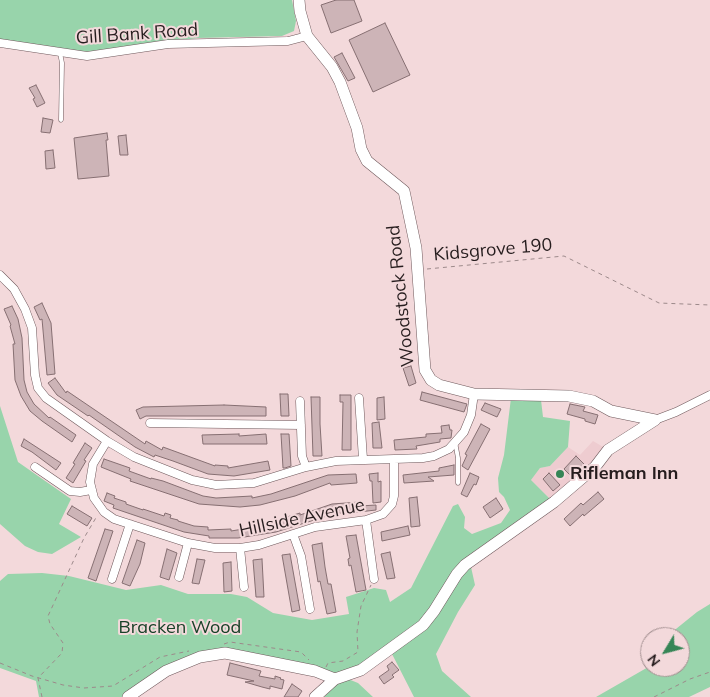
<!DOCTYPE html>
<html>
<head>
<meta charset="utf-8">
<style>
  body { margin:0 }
  #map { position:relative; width:710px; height:697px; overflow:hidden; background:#f3d9db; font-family:Mulish,sans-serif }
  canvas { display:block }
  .north { position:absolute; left:640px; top:627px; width:50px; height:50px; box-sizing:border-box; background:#f3d9db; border:1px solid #a18e8f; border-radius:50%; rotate:233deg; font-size:14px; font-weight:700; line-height:20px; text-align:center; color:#261d1e }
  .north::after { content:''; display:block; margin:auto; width:18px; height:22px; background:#368556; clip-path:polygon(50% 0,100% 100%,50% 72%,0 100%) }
</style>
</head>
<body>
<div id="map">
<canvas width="710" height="697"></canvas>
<div class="north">N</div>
</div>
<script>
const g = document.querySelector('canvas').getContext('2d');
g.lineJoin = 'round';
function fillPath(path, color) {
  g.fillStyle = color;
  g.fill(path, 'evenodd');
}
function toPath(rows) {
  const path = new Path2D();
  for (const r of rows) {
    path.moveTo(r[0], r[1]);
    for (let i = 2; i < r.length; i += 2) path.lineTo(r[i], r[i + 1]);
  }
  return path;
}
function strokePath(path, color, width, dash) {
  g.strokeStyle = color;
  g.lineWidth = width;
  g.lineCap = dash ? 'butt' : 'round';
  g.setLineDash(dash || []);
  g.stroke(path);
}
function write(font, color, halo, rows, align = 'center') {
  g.font = font + ' Mulish,sans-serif';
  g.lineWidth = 4;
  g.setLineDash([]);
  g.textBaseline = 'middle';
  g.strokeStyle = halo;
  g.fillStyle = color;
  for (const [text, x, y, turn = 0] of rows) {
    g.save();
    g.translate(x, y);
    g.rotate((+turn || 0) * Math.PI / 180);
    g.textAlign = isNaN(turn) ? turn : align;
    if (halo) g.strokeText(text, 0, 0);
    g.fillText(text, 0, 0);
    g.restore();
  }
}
const built = toPath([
  [593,441,605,448,589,469,550,499,531,480,540,468,550,466,568,447,580,455]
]);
const green = toPath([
  [0,0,292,0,296,21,294,31,282,36,197,38,90,53,0,40],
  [511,398,541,400,543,417,570,421,568,447,550,466,540,468,531,480,550,499,475,551,427,616,358,667,336,673,263,657,200,657,125,697,39,697,36,681,0,668,0,581,8,574,42,573,69,576,126,590,161,585,188,594,231,594,247,597,273,613,312,620,349,614,346,597,374,588,386,590,390,602,411,588,453,506,458,504,465,517,464,528,472,534,501,523,510,510,504,497,499,492,498,478,504,455],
  [0,406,18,462,71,499,59,524,81,537,52,554,38,552,25,546,0,524],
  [471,567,475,585,458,612,436,654,442,671,471,697,414,697,391,652,425,627,460,576],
  [710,604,710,687,689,697,596,697,650,666,680,667,680,637,666,637,697,612],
  [343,677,358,683,373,697,324,697]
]);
const building = toPath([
  [336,0,354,0,362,21,331,33,321,5,336,0],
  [385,23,410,75,373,92,349,40,385,23],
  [342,53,355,78,348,81,334,57,342,53],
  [36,85,45,103,37,107,33,99,35,98,29,88,36,85],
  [43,118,53,120,50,133,41,132,43,118],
  [107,133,108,140,106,140,109,176,78,179,74,138,107,133],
  [126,135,128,155,120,155,118,136,126,135],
  [53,150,55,168,46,169,45,151,53,150],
  [42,303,51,323,55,374,47,375,42,319,40,320,34,307,42,303],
  [12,306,18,319,22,338,24,380,27,392,34,404,49,418,50,417,76,435,72,442,42,421,30,411,21,396,15,380,13,344,15,344,10,326,11,325,4,309,12,306],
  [411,366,416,383,409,386,403,368,411,366],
  [55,378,66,393,67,391,145,444,146,441,162,450,163,447,215,466,215,465,228,466,228,468,268,461,270,470,234,476,208,474,173,461,155,455,154,457,135,447,89,415,88,416,57,395,48,383,55,378],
  [422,392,467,404,464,412,420,400,422,392],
  [280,394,288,394,289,416,281,416,280,394],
  [340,395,351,395,351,450,342,450,343,402,340,402,340,395],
  [311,397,320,397,320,424,322,456,313,456,311,397],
  [384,397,385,419,377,420,377,398,384,397],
  [485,403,501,409,497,417,481,410,485,403],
  [570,404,585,407,583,411,598,415,595,424,585,421,585,419,567,414,570,404],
  [224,405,266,407,266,416,146,416,140,419,136,410,143,407,224,405],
  [379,422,382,448,373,448,372,423,379,422],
  [481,424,490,429,468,470,462,466,467,455,465,454,481,424],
  [449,425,450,430,452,430,451,438,440,439,440,442,416,446,417,449,395,450,394,440,426,437,426,434,442,433,441,426,449,425],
  [239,434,239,436,266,434,267,444,203,444,202,435,239,434],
  [281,434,289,434,291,466,285,468,283,468,281,434],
  [24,439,61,463,56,470,32,452,21,446,24,439],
  [85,443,92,448,84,460,86,461,73,483,66,478,75,464,73,463,85,443],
  [576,456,585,465,571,476,564,469,576,456],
  [104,459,130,468,129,471,151,479,151,478,163,481,203,496,216,498,252,496,252,498,271,494,328,475,356,474,357,483,331,485,330,483,295,496,260,505,240,507,199,504,130,481,131,479,101,467,104,459],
  [454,465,454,475,428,477,434,481,404,483,403,475,439,471,439,468,454,465],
  [378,473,378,482,381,481,381,502,373,503,372,481,370,481,369,474,378,473],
  [470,473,479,477,476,485,474,484,467,497,461,494,470,473],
  [549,473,560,485,553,491,543,479,549,473],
  [598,492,604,499,584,516,583,514,570,526,564,519,581,503,583,505,598,492],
  [107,493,115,496,114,498,126,502,126,504,143,510,143,509,164,516,165,513,171,515,170,518,178,520,178,521,194,526,208,527,208,530,231,529,231,531,268,525,288,519,287,517,300,513,300,515,332,504,360,502,360,506,376,505,376,510,350,513,329,513,330,515,276,532,238,538,209,538,209,536,184,532,113,508,114,505,104,501,107,493],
  [417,497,420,526,411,527,409,498,417,497],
  [496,498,503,509,490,518,483,507,496,498],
  [72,506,92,518,87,526,67,514,72,506],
  [408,526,410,535,382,541,381,532,408,526],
  [105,529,113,531,96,581,88,578,105,529],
  [356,535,366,590,356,592,351,565,349,566,348,559,350,558,346,536,356,535],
  [137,540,145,543,140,564,130,586,122,583,137,540],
  [322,543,325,567,328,584,331,584,336,612,327,614,320,581,318,582,312,545,322,543],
  [167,549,177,553,169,580,160,577,167,549],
  [390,552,395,578,387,579,381,554,390,552],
  [290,554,300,610,292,612,282,555,290,554],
  [197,559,205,560,199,584,192,583,197,559],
  [262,559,264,597,256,597,253,560,262,559],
  [231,562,232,591,224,592,223,563,231,562],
  [392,662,399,670,392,675,394,677,384,684,379,677,389,670,387,666,392,662],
  [230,663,261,671,259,676,275,679,275,676,281,678,280,679,284,680,282,689,270,686,270,689,262,687,245,682,254,681,227,675,230,663],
  [292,684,302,691,298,697,284,697,292,684]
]);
const path = toPath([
  [427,269,564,256,659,303,710,305],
  [224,644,230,642,301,652,309,660],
  [0,663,32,676,63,685,84,688,113,686,160,657,189,651],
  [326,667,328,663,343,661,358,652,357,632,361,606,371,585],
  [42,697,38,678,62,653,63,643,50,624,48,616,84,538,97,516],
  [654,697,690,679,710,672]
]);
const lane = toPath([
  [60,53,62,63,61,120],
  [455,442,458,458,458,483]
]);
const street = toPath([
  [0,43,87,56,168,44,288,41,307,36],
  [0,275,14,289,25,309,32,328,35,375,38,388,46,398,107,441,134,457,192,480,216,485,254,483,306,467,336,461,423,458,434,456,449,449,464,432,471,415,474,394],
  [359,398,363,459],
  [300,401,302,456,306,467],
  [655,420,676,412,710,395],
  [150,423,301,425],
  [107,441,93,464,90,482,94,498,104,512,114,519,188,543,215,548,240,548,259,545,315,527,366,520,383,514,392,504,394,496,394,459],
  [35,467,70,491,80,492,91,490],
  [366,520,374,579],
  [293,534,301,556,310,609],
  [240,548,244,587],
  [179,577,188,543],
  [112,579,130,524]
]);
const secondary = toPath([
  [299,0,300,11,307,36,332,67,340,82,357,128,361,149,367,161,404,191,416,248,425,370,431,380,439,385,474,394,569,396,593,401,611,411,655,420],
  [128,697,166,671,200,657,225,653,315,671,335,679],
  [315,697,335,679,361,670,423,625,434,611,457,574,465,565,554,502,595,467,608,450,655,420]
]);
const markers = [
  [560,474,5,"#368556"]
];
const streetNames = [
  ["Gill Bank Road",137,34,-4],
  ["Kidsgrove 190",493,250,-5],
  ["Woodstock Road",401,296,-96],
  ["Hillside Avenue",302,518,-12]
];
const poiNames = [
  ["Rifleman Inn",570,474]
];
const parkNames = [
  ["Bracken Wood",180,628]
];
fillPath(built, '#eeccd0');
fillPath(green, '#98d4ab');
fillPath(building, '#cdb4b7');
strokePath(building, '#866f72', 1);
strokePath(lane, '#6f595c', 5);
strokePath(street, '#6f595c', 9);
strokePath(secondary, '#6f595c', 12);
strokePath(path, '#9c898a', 1, [4, 4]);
strokePath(lane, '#fff', 4);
strokePath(street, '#fff', 8);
strokePath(secondary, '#fff', 11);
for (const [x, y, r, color] of markers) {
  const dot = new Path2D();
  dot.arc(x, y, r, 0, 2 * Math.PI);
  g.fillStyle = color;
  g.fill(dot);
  strokePath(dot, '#f3d9db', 2);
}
write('18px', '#261d1e', '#f3d9db', streetNames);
write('bold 18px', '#261d1e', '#f3d9db', poiNames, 'left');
write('18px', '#184128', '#f3d9db', parkNames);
</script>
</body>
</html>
